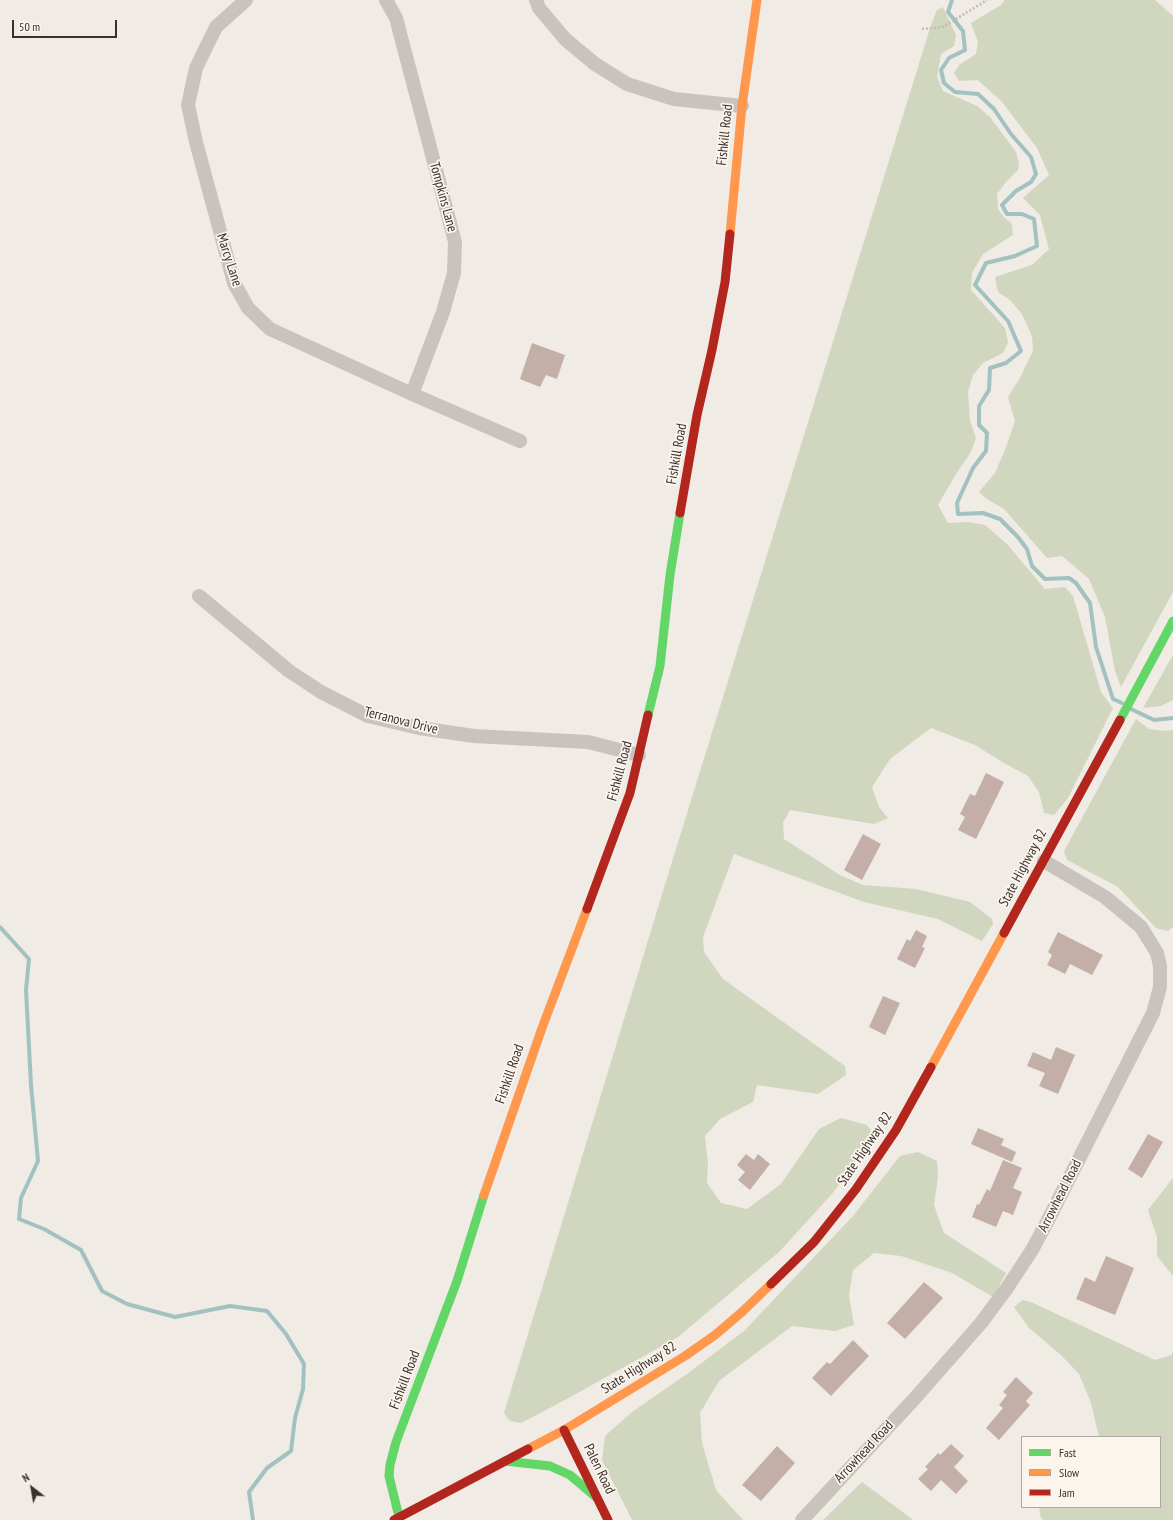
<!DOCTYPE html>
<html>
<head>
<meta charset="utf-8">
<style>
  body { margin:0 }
  #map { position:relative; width:1173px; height:1520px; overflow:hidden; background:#f0ebe5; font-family:"PT Sans Narrow",sans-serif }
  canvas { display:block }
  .legend { position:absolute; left:1021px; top:1436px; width:140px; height:72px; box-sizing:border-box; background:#fbf5ee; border:1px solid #aea6a0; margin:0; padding:5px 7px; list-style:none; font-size:12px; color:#3b302b }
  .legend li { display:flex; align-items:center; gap:8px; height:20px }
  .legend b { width:20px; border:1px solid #aea6a0 }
  .north { position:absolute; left:12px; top:1468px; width:40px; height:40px; -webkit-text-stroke:3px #fbf5ee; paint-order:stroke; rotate:329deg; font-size:11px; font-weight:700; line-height:16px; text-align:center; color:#3b302b }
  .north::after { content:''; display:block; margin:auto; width:14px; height:18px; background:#3b302b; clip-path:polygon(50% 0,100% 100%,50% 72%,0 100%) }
  .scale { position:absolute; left:12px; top:20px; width:105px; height:18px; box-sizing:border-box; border:2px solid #3b302b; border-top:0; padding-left:5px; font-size:12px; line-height:14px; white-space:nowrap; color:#3b302b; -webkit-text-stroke:3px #fbf5ee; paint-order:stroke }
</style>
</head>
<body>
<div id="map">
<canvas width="1173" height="1520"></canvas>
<ul class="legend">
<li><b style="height:5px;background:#63d668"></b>Fast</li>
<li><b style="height:5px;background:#ff974d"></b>Slow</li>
<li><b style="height:5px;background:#b3261e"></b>Jam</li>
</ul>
<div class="north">N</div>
<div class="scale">50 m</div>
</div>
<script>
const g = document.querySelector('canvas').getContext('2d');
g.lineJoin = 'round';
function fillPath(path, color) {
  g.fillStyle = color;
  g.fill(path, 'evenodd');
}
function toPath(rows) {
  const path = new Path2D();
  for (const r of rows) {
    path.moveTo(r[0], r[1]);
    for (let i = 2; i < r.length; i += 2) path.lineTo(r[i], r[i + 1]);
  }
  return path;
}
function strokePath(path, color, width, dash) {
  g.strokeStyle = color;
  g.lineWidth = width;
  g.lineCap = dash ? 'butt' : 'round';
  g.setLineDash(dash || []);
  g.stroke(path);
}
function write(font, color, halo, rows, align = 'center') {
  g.font = font + ' "PT Sans Narrow",sans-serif';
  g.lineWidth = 3.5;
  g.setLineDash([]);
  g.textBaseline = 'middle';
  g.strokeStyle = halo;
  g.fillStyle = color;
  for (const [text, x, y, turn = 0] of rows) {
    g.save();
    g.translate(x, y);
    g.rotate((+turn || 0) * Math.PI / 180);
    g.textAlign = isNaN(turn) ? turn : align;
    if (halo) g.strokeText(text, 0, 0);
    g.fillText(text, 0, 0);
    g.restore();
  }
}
const green = toPath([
  [1005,0,1155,0,1173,16,1173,592,1121,687,1115,671,1105,617,1089,579,1062,556,1047,558,1004,509,987,499,979,492,995,473,1005,450,1015,421,1008,397,1021,376,1033,351,1032,336,1022,314,1010,300,998,292,995,277,1032,265,1049,249,1040,215,1023,198,1049,175,1037,148,1002,102,978,80,959,81,954,73,959,65,976,54,978,42,971,23,1001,5],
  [943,7,956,35,954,46,941,54,937,77,943,91,977,106,990,117,1016,152,1019,163,1018,170,1006,182,997,194,998,209,1004,217,1012,224,1013,235,983,254,972,273,971,290,1005,328,1008,342,1003,353,983,363,973,375,968,392,970,421,976,438,971,452,956,474,938,505,948,523,967,522,985,525,1007,544,1045,589,1065,587,1073,596,1101,692,1113,708,1068,798,1054,815,1044,813,1039,792,1028,776,1004,763,975,745,931,728,890,759,872,787,879,807,888,818,874,824,790,810,783,823,784,839,840,875,863,885,916,889,970,902,992,919,993,924,982,941,938,919,864,902,734,854,703,937,704,952,723,979,845,1066,846,1075,818,1094,757,1085,753,1102,720,1119,705,1136,708,1164,707,1183,721,1203,747,1209,781,1184,819,1129,841,1118,867,1125,872,1132,870,1142,832,1194,779,1252,678,1337,565,1400,521,1423,510,1421,504,1413,667,878,931,25,937,10],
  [1173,655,1173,700,1161,706,1143,708],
  [1136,719,1149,729,1165,731,1173,730,1173,927,1168,931,1156,928,1118,887,1067,860,1064,851],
  [918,1152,937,1161,938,1177,934,1205,944,1233,1006,1273,993,1297,952,1273,901,1256,874,1253,853,1270,849,1296,854,1325,835,1331,792,1326,719,1381,700,1413,702,1443,716,1490,743,1520,632,1520,602,1460,605,1436,632,1412,687,1374,744,1331,853,1216,900,1156],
  [1173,1178,1173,1276,1157,1256,1157,1237,1148,1210],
  [1023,1300,1033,1303,1155,1360,1171,1355,1173,1351,1173,1520,1043,1520,1041,1518,1039,1507,1160,1507,1160,1437,1099,1437,1091,1403,1079,1374,1061,1355,1029,1328,1014,1307],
  [862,1482,900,1510,913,1520,823,1520]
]);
const stream = toPath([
  [952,0,948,12,963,31,965,50,949,58,941,70,944,83,955,92,978,94,994,109,1011,134,1031,157,1036,174,1031,182,1016,191,1002,205,1007,214,1022,214,1034,219,1037,246,1015,256,986,263,975,285,1008,321,1021,351,1006,363,990,368,989,390,979,406,979,425,987,433,986,451,973,468,957,503,958,514,983,513,1000,519,1018,537,1027,549,1032,566,1045,579,1069,578,1076,583,1090,603,1096,647,1113,699,1122,703],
  [1131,709,1154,720,1173,718],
  [0,927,29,959,26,990,31,1085,38,1161,21,1198,19,1219,44,1229,81,1250,102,1291,127,1304,175,1317,230,1306,267,1311,286,1334,304,1364,303,1389,295,1418,291,1451,267,1468,249,1492,253,1520]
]);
const building = toPath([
  [532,343,565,355,557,379,546,375,540,387,520,379],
  [986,773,1004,782,976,839,958,830,965,817,960,814,970,794,975,796],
  [863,834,881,844,862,880,844,870],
  [916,930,927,936,922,947,925,948,915,968,897,959,907,939,910,941],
  [1058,932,1103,955,1092,975,1070,964,1065,974,1047,965,1052,955,1048,952],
  [883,996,900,1003,885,1035,869,1027],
  [1056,1047,1075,1055,1058,1094,1039,1086,1045,1073,1027,1066,1033,1052,1051,1060],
  [978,1128,1004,1139,1001,1145,1016,1152,1012,1162,971,1144],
  [1148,1134,1163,1142,1142,1178,1128,1169],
  [746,1154,754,1160,758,1154,770,1164,750,1190,738,1180,745,1172,737,1165],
  [1003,1160,1022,1168,1013,1188,1022,1192,1013,1215,1003,1211,996,1227,972,1217,977,1204,979,1205,987,1189,990,1191],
  [1106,1256,1134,1268,1115,1315,1076,1299,1085,1277,1095,1282],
  [924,1282,943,1298,905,1339,887,1323],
  [853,1340,869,1356,831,1396,812,1378,827,1362,830,1364],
  [1016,1377,1033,1393,1026,1401,1030,1405,999,1440,986,1428,1003,1408,999,1405,1007,1395,1003,1392],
  [951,1444,964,1456,954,1467,968,1481,956,1494,941,1480,931,1491,918,1479,928,1469,925,1467,938,1453,940,1455],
  [777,1446,795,1463,761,1501,742,1485]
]);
const path = toPath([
  [922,29,943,27,987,0]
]);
const street = toPath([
  [246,0,216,27,196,68,188,105,196,142,234,283,248,308,270,329,412,394,520,441],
  [386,0,396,18,455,242,454,273,443,312,412,394],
  [536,0,539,8,565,39,595,64,627,84,674,99,742,106],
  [199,596,289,671,321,692,368,716,419,728,474,736,588,742,639,755],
  [802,1520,916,1397,981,1323,1007,1288,1032,1250,1046,1224,1153,1013,1160,987,1160,966,1157,953,1141,927,1105,897,1044,861]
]);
const fast = toPath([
  [648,715,660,666,670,575,680,513],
  [1120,720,1173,621],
  [505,1461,550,1466,570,1475,597,1498],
  [399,1517,389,1476,390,1465,396,1442,457,1281,484,1195]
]);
const slow = toPath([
  [730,234,742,106,757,0],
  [931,1067,1004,933],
  [484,1195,542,1028,587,909],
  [528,1449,564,1430,685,1356,715,1335,742,1312,771,1284]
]);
const jam = toPath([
  [680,513,697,415,712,350,725,282,730,234],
  [587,909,630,793,648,715],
  [1004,933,1120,720],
  [771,1284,814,1242,856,1189,896,1130,931,1067],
  [564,1430,608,1520],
  [394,1520,528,1449]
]);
const streetNames = [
  ["Fishkill Road",725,135,-84],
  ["Tompkins Lane",443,197,75],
  ["Marcy Lane",229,260,72],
  ["Fishkill Road",677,454,-80],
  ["Terranova Drive",401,721,14],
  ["Fishkill Road",620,771,-75],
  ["State Highway 82",1023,868,-62],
  ["Fishkill Road",510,1074,-71],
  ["State Highway 82",865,1149,-56],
  ["Arrowhead Road",1060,1196,-63],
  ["State Highway 82",639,1368,-32],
  ["Fishkill Road",405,1380,-69],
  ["Arrowhead Road",864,1452,-47],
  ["Palen Road",599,1469,64]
];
fillPath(green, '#d1d6bf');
strokePath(stream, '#a1c2c1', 4);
fillPath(building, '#c3afa7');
strokePath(path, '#c2bbb6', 2.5, [2, 2]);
strokePath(street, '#c9c3be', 14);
strokePath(fast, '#63d668', 9);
strokePath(slow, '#ff974d', 9);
strokePath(jam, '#b3261e', 9);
write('14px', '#3b302b', '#fbf5ee', streetNames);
</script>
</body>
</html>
